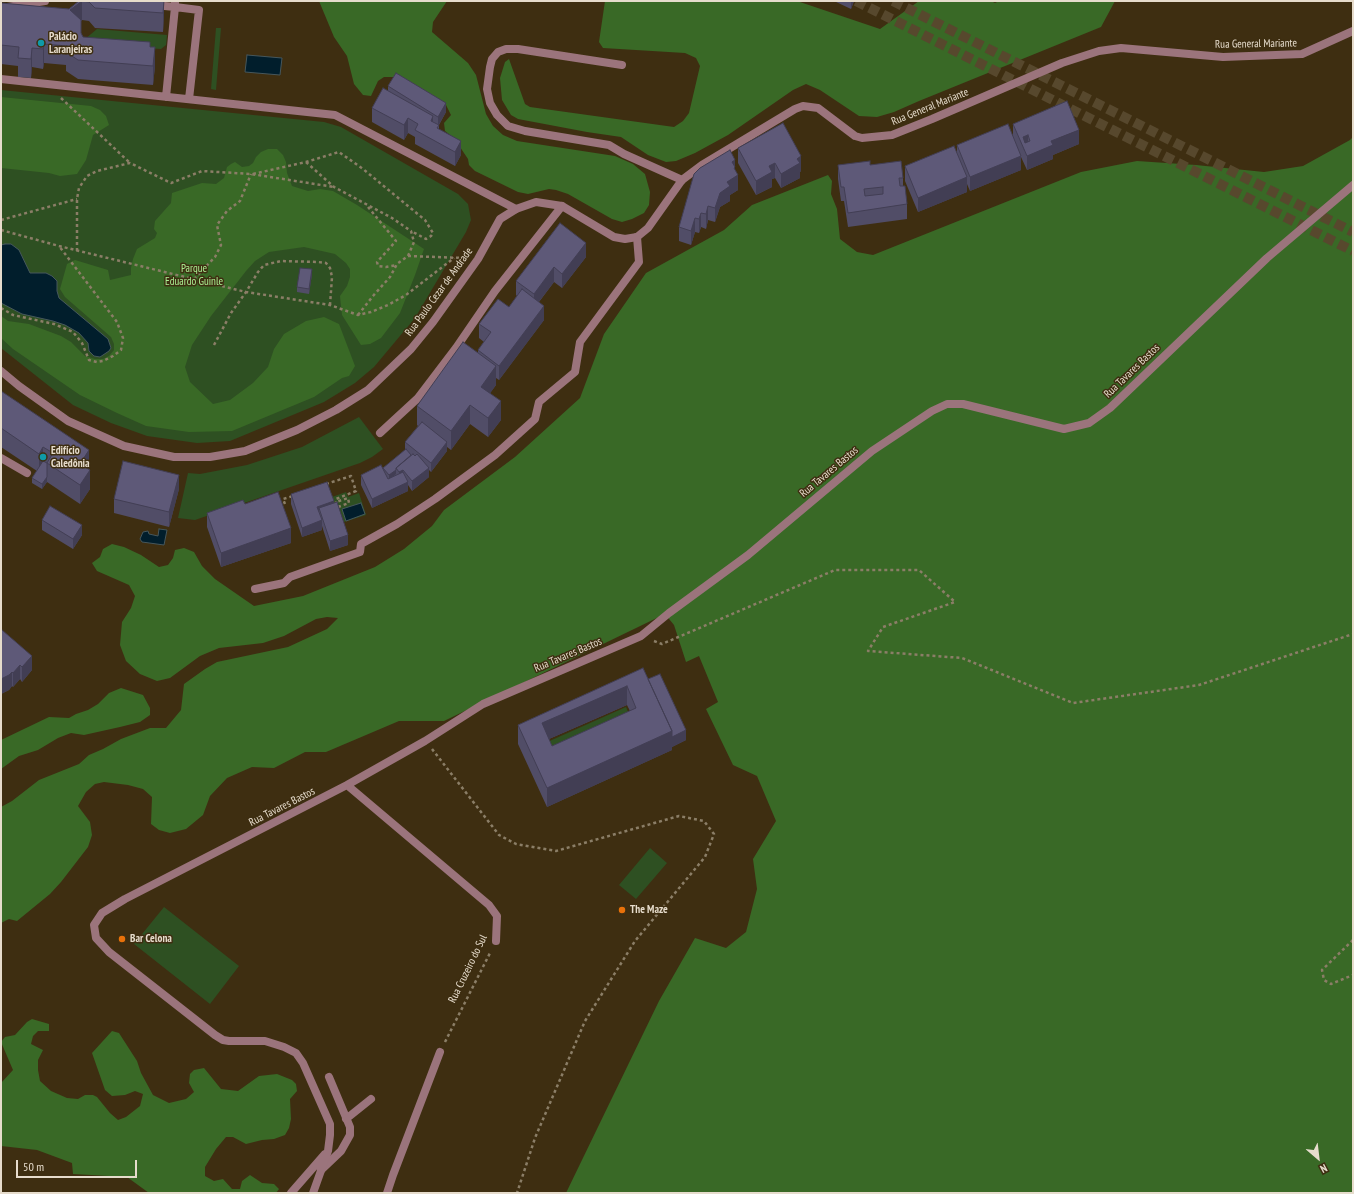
<!DOCTYPE html>
<html>
<head>
<meta charset="utf-8">
<style>
  body { margin:0 }
  #map { position:relative; width:1354px; height:1194px; overflow:hidden; background:#3e2e11; font-family:"PT Sans Narrow",sans-serif }
  canvas { display:block }
  .frame { position:absolute; inset:0; border:2px solid #e6dccc; pointer-events:none }
  .north { position:absolute; left:1298px; top:1138px; width:40px; height:40px; -webkit-text-stroke:3px #3e2e11; paint-order:stroke; rotate:152deg; font-size:11px; font-weight:700; line-height:16px; text-align:center; color:#e6dccc }
  .north::after { content:''; display:block; margin:auto; width:14px; height:18px; background:#e6dccc; clip-path:polygon(50% 0,100% 100%,50% 72%,0 100%) }
  .scale { position:absolute; left:16px; top:1160px; width:121px; height:18px; box-sizing:border-box; border:2px solid #e6dccc; border-top:0; padding-left:5px; font-size:12px; line-height:14px; white-space:nowrap; color:#e6dccc; -webkit-text-stroke:3px #3e2e11; paint-order:stroke }
</style>
</head>
<body>
<div id="map">
<canvas width="1354" height="1194"></canvas>
<div class="frame"></div>
<div class="north">N</div>
<div class="scale">50 m</div>
</div>
<script>
const g = document.querySelector('canvas').getContext('2d');
g.lineJoin = 'round';
function fillPath(path, color) {
  g.fillStyle = color;
  g.fill(path, 'evenodd');
}
function toPath(rows) {
  const path = new Path2D();
  for (const r of rows) {
    path.moveTo(r[0], r[1]);
    for (let i = 2; i < r.length; i += 2) path.lineTo(r[i], r[i + 1]);
  }
  return path;
}
function strokePath(path, color, width, dash) {
  g.strokeStyle = color;
  g.lineWidth = width;
  g.lineCap = dash ? 'butt' : 'round';
  g.setLineDash(dash || []);
  g.stroke(path);
}
function write(font, color, halo, rows, align = 'center') {
  g.font = font + ' "PT Sans Narrow",sans-serif';
  g.lineWidth = 3;
  g.setLineDash([]);
  g.textBaseline = 'middle';
  g.strokeStyle = halo;
  g.fillStyle = color;
  for (const [text, x, y, turn = 0] of rows) {
    g.save();
    g.translate(x, y);
    g.rotate((+turn || 0) * Math.PI / 180);
    g.textAlign = isNaN(turn) ? turn : align;
    if (halo) g.strokeText(text, 0, 0);
    g.fillText(text, 0, 0);
    g.restore();
  }
}
const green = toPath([
  [216,28,221,28,216,90,211,89],
  [97,29,167,35,166,45,161,49,84,44,85,39],
  [1,90,324,122,341,127,458,194,468,204,471,220,466,232,415,318,374,367,355,383,324,402,230,441,197,443,147,436,111,423,73,405,1,348],
  [359,417,383,449,372,457,360,463,195,520,178,518,188,473,200,474,247,465,302,447],
  [346,492,348,497,359,493,366,515,344,522,339,508,336,509,332,497],
  [626,707,634,726,553,762,545,743],
  [650,848,667,863,636,899,619,885],
  [164,907,239,966,210,1004,134,944]
]);
const forest = toPath([
  [319,1,447,1,433,22,432,32,468,63,476,75,486,114,493,126,503,135,517,141,615,156,633,164,645,174,650,192,649,205,644,213,632,219,622,222,612,219,568,194,556,190,549,189,528,194,518,192,475,171,469,165,468,159,454,138,445,131,444,123,451,115,446,105,399,77,384,77,378,81,371,96,363,95,354,84,347,56,334,37],
  [605,1,797,1,880,29,919,1,991,1,995,3,999,1,1115,1,1101,27,919,101,894,112,877,117,859,116,820,90,806,84,793,90,728,135,695,153,676,161,666,162,648,155,621,137,587,132,518,119,511,115,502,100,500,78,505,62,509,59,525,104,530,107,674,127,683,121,689,113,700,66,696,58,685,53,603,48,599,42],
  [1,97,91,106,100,110,106,116,109,125,93,135,86,160,77,174,60,176,49,173,1,168],
  [1353,137,1353,1193,566,1193,659,1001,695,938,726,948,746,932,757,889,753,859,776,821,757,776,733,765,706,709,718,702,699,656,686,662,674,625,665,614,444,721,399,721,326,752,305,752,274,768,252,767,227,778,210,796,203,815,186,829,170,833,159,830,151,824,152,797,143,789,128,785,104,782,95,784,86,792,78,806,90,822,92,835,88,847,61,882,50,894,17,921,9,919,1,923,1,807,12,801,39,780,79,764,89,755,103,749,121,739,150,728,166,728,181,710,184,684,205,669,217,662,288,647,327,629,338,618,327,617,316,619,284,636,263,643,219,648,200,656,170,678,157,681,140,674,126,661,120,645,122,622,131,608,135,596,129,585,97,571,92,563,100,557,103,549,112,544,124,547,141,555,159,567,168,565,173,558,175,550,184,548,194,552,202,566,215,579,254,606,303,596,375,567,404,549,432,526,444,510,515,457,580,398,604,334,646,273,724,230,752,205,828,175,832,181,831,194,837,209,840,239,857,252,873,255,1081,172,1137,161,1196,165,1264,172,1303,166,1350,140],
  [268,149,277,149,283,155,286,162,287,173,292,186,308,191,320,189,333,191,357,205,424,249,415,275,400,313,381,338,370,344,361,345,342,315,340,296,347,286,350,277,350,269,346,263,335,254,304,247,269,252,255,261,246,271,211,316,192,345,185,367,190,382,213,404,230,400,253,383,268,367,274,349,284,334,306,321,324,317,339,324,355,366,349,376,342,378,314,397,232,431,189,432,146,426,117,413,80,395,13,349,1,338,1,316,8,321,29,324,61,336,71,342,85,356,95,359,103,359,109,356,114,350,114,344,111,337,65,297,60,289,67,264,75,260,108,270,110,280,131,275,131,268,133,259,137,249,155,238,157,233,154,229,155,221,171,203,172,193,202,183,216,184,224,178,227,167,231,164,235,162,242,167,249,166,253,163,256,157,261,152],
  [121,688,143,695,150,708,150,715,140,722,120,727,84,735,71,733,58,738,38,750,19,756,1,769,1,740,49,717,69,718,76,714,88,710,98,704,109,693],
  [32,1019,49,1024,49,1031,38,1031,33,1036,31,1044,43,1050,38,1060,38,1070,40,1081,51,1091,67,1098,78,1099,85,1095,93,1095,97,1097,110,1113,118,1120,126,1117,140,1106,143,1094,135,1091,125,1095,112,1096,105,1090,92,1053,112,1031,119,1033,137,1061,141,1073,153,1095,169,1103,186,1099,194,1092,189,1083,190,1074,194,1070,204,1068,221,1089,238,1091,259,1076,277,1074,292,1080,296,1084,297,1091,290,1099,291,1119,289,1128,285,1135,274,1139,262,1140,246,1144,233,1137,226,1137,216,1149,205,1167,205,1176,214,1181,223,1179,232,1189,240,1189,242,1181,250,1175,262,1183,274,1184,279,1189,276,1193,149,1193,127,1177,73,1174,72,1163,37,1150,1,1146,1,1083,13,1070,1,1042,5,1037,15,1035,27,1022]
]);
const water = toPath([
  [247,55,282,58,280,75,245,72,247,55],
  [5,244,11,244,19,250,30,273,46,273,52,276,57,281,57,291,59,298,108,339,111,348,109,351,100,357,94,356,89,351,88,343,79,333,65,325,53,321,22,314,1,303,1,245,5,244],
  [361,503,365,514,346,521,342,509,361,503],
  [159,529,167,530,164,545,142,542,140,539,143,532,148,531,149,534,158,536,159,529]
]);
const primaryTunnel = toPath([
  [856,1,1353,251],
  [893,1,1353,232]
]);
const path = toPath([
  [61,98,130,163],
  [306,162,334,187,392,218,411,231,414,242,408,256,397,264,390,277,373,296,358,315],
  [253,174,306,162,339,152,363,169,425,220,433,233,431,236,426,239,411,231],
  [368,207,396,241,377,262,378,266,386,267,397,265],
  [1,220,77,199],
  [1,230,59,246,246,292,330,305,358,315,371,312,388,305,406,295,454,258],
  [77,251,77,199,79,188,87,176,97,171,130,163,171,183,202,171,251,174,334,187],
  [408,256,463,258],
  [194,279,215,257,221,245,217,225,227,211,240,201,251,174],
  [1,308,13,315,54,324,73,332,82,343,89,360,97,362,103,361,113,356,121,350,123,338,117,322,59,246],
  [214,345,231,313,246,292,258,272,264,265,281,261,318,262,326,263,330,268,332,277,330,305],
  [326,484,351,476,356,491,336,499,336,502,338,507,349,503,348,498,336,502],
  [285,504,283,499,293,496],
  [654,641,662,644,835,570,919,570,955,602,883,627,868,651,962,658,1073,703,1199,685,1353,634],
  [432,749,499,835,516,844,556,851,679,816,704,821,714,834,705,857,635,941,585,1021,535,1138,517,1193],
  [1353,940,1322,970,1324,980,1331,984,1353,975],
  [445,1042,491,951]
]);
const service = toPath([
  [154,5,175,7,175,1],
  [1,8,45,1],
  [622,65,518,49,506,49,498,52,492,59,490,67,487,89,490,103,497,115,508,126,525,131,609,145,624,154,682,180],
  [1,79,335,115,516,209],
  [166,97,175,7,199,10,189,99],
  [380,433,418,398,456,348,495,291,562,206],
  [1,458,27,473],
  [255,589,284,583,290,577,360,552,361,544,397,524,435,499,495,455,535,419,539,402,575,372,580,342,639,262,637,237],
  [346,1119,371,1099],
  [321,1170,341,1151,350,1135,350,1127,329,1077]
]);
const minor = toPath([
  [1,371,19,386,68,421,124,446,174,457,210,457,245,451,297,430,336,410,368,390,411,349,433,322,478,259,500,219,516,209,536,202,562,206,614,237,625,239,637,237,648,228,682,180,702,165,795,109,803,106,818,108,855,136,862,138,892,135,932,119,1062,63,1099,51,1121,48,1223,57,1302,54,1353,31],
  [347,785,489,905,497,916,496,941],
  [291,1193,325,1154],
  [313,1193,328,1151,330,1135,330,1124,303,1063,296,1053,284,1047,265,1041,229,1041,223,1040,215,1035,109,952,96,938,94,925,102,913,125,899,347,785,425,741,483,704,641,636,669,613,748,555,872,451,932,411,947,404,963,404,1064,429,1089,423,1110,408,1267,258,1353,185],
  [387,1193,393,1175,440,1052]
]);
const wall = toPath([
  [79,1,164,1,164,14,163,32,95,28,89,21,82,20,81,21,81,33,83,37,150,47,155,66,153,85,78,79,66,71,66,65,44,63,43,69,32,67,31,78,18,77,18,66,1,64,1,3,69,9],
  [834,1,854,1,851,9],
  [388,86,446,112,439,125,439,129,461,155,455,166,415,144,415,137,408,133,404,140,372,122,372,108,388,91],
  [1013,124,1079,144,1053,155,1053,159,1027,170,1021,157,1021,170,970,191,967,184,967,192,918,212,905,181,905,166,957,153,957,145,1013,136],
  [738,148,801,171,800,172,800,178,781,188,775,178,772,179,772,187,756,195,738,163],
  [735,160,735,171,738,190,730,195,730,201,720,207,715,222,708,220,706,229,701,227,699,233,695,232,691,245,679,241,679,227],
  [838,165,870,165,903,178,903,186,907,204,907,219,848,227,844,201,841,201,838,179],
  [560,223,586,257,562,288,554,282,539,302,544,320,499,380,496,378,496,385,490,393,501,420,488,437,470,424,451,450,447,447,447,451,431,472,429,470,429,477,412,491,408,485,408,491,372,508,361,485,361,475,383,470,383,468,405,450,405,442,418,426,417,425,417,406,478,352,478,350,484,342,479,338,479,324,509,307,517,296,516,295,516,281],
  [312,274,309,294,297,292,297,287],
  [1,391,89,470,90,489,80,504,47,482,42,489,32,483,32,478,37,471,1,447],
  [179,489,169,527,114,513,114,499],
  [291,494,334,503,348,545,330,551,322,526,322,530,302,537,291,504],
  [245,504,291,543,221,567,207,527,207,513],
  [42,520,82,535,73,549,42,530],
  [1,631,32,670,22,682,20,679,13,687,12,686,9,690,1,694],
  [643,668,648,679,686,740,672,747,672,750,547,807,518,744,518,725],
  [627,705,630,711,552,746,549,739]
]);
const shadedWall = toPath([
  [82,1,82,20,81,21,70,10],
  [164,1,164,14,163,32,163,13],
  [851,1,854,1,851,9],
  [44,44,44,63,43,69,43,49],
  [155,47,155,66,153,85,153,66],
  [32,48,32,67,31,78,31,59],
  [446,103,446,112,438,126,438,117],
  [433,116,433,131,431,121],
  [408,118,408,133,404,140,404,125],
  [1079,130,1079,144,1053,155,1053,159,1027,170,1027,156,1051,141],
  [1028,135,1028,149,1024,151,1023,137],
  [461,141,461,155,455,166,455,152],
  [801,156,801,171,800,172,800,178,781,188,781,174,797,159],
  [1021,156,1021,170,970,191,970,177],
  [735,160,735,177,738,175,738,190,730,195,730,201,720,207,715,222,715,208,720,193,727,182,732,162],
  [775,163,775,178,772,179,772,187,756,195,756,181,769,166],
  [967,177,967,192,918,212,918,198],
  [708,206,708,220,706,229,706,214],
  [701,213,701,227,699,233,699,219],
  [695,218,695,232,691,245,691,231],
  [586,243,586,257,562,288,562,274],
  [554,267,554,282,534,308,534,294],
  [312,269,312,274,309,294,309,289],
  [544,306,544,320,499,380,499,366],
  [496,366,496,385,481,406,481,387],
  [501,401,501,420,488,437,488,418],
  [470,405,470,424,451,450,451,431],
  [447,442,447,451,431,472,431,463],
  [43,447,43,466,39,473,39,454],
  [89,450,89,469,80,464],
  [429,468,429,477,412,491,412,481],
  [90,470,90,489,80,504,80,485],
  [396,470,396,474,389,480,389,475],
  [403,470,403,479,399,482,399,472],
  [179,475,179,489,169,527,169,512],
  [47,477,47,482,42,489,42,484],
  [408,482,408,491,372,508,372,499],
  [334,501,334,511,319,508,319,516,317,507],
  [322,520,322,530,302,537,302,528],
  [82,525,82,535,73,549,73,539],
  [291,528,291,543,221,567,221,553],
  [348,535,348,545,330,551,330,541],
  [32,656,32,670,22,682,22,667],
  [20,665,20,679,13,687,13,673],
  [12,672,12,686,9,690,1,694,1,679],
  [627,686,627,705,542,742,542,723],
  [686,730,686,740,672,747,672,750,547,807,547,788,672,731]
]);
const building = toPath([
  [79,1,164,1,163,13,95,8,89,2,82,1,70,10,81,20,81,33,83,37,150,42,150,47,155,47,153,66,78,60,66,52,67,46,44,44,43,49,32,48,31,59,18,58,19,47,1,45,1,3,69,9,79,1],
  [396,73,446,103,438,117,388,86,396,73],
  [383,88,433,116,431,121,439,125,437,128,461,141,455,152,415,130,418,124,408,118,404,125,372,108,383,88],
  [1067,101,1079,130,1051,141,1053,145,1027,156,1013,124,1067,101],
  [1028,135,1030,141,1025,143,1023,137,1028,135],
  [783,123,801,156,797,159,800,163,781,174,775,163,769,166,772,172,756,181,738,148,783,123],
  [1008,124,1021,156,970,177,957,145,1008,124],
  [954,146,967,177,918,198,905,166,954,146],
  [730,150,735,160,732,162,735,167,734,168,738,175,727,182,730,186,720,193,715,208,708,206,706,214,701,213,699,219,695,218,691,231,679,227,694,174,700,168,730,150],
  [870,161,870,165,901,161,903,178,899,178,900,186,905,186,907,204,848,213,844,187,841,187,838,165,870,161],
  [883,187,883,194,865,196,864,189,883,187],
  [560,223,586,243,562,274,554,267,534,294,516,281,560,223],
  [300,268,312,269,309,289,297,287,300,268],
  [522,289,544,306,499,366,478,350,491,332,479,324,498,299,509,307,522,289],
  [463,342,496,366,481,387,501,401,488,418,470,405,451,431,417,406,463,342],
  [1,391,89,450,80,464,90,470,80,485,47,463,53,453,43,447,39,454,1,428,1,391],
  [422,422,447,442,431,463,405,442,422,422],
  [406,449,411,455,396,468,396,470,389,475,383,468,406,449],
  [413,454,415,456,417,454,429,468,412,481,403,470,399,472,396,468,413,454],
  [43,461,47,463,47,477,42,484,32,478,43,461],
  [123,461,179,475,169,512,114,499,123,461],
  [381,465,388,479,403,472,408,482,372,499,361,475,381,465],
  [327,482,334,501,317,507,322,520,302,528,291,494,327,482],
  [278,492,291,528,221,553,207,513,243,500,245,504,278,492],
  [337,502,348,535,330,541,319,508,337,502],
  [50,506,82,525,73,539,42,520,50,506],
  [2,630,32,656,22,667,20,665,13,673,12,672,9,675,1,679,1,631,2,630],
  [643,668,672,731,547,788,518,725,643,668],
  [627,686,636,708,552,746,542,723,627,686],
  [660,674,686,730,672,737,672,731,648,679,660,674]
]);
const markers = [
  [41,43,4,"#0f9aa8"],
  [43,457,4,"#0f9aa8"],
  [622,910,4,"#e8710a"],
  [122,939,4,"#e8710a"]
];
const poiNames = [
  ["Palácio",49,37],
  ["Laranjeiras",49,50],
  ["Edifício",51,451],
  ["Caledônia",51,464],
  ["The Maze",630,910],
  ["Bar Celona",130,939]
];
const streetNames = [
  ["Rua General Mariante",1256,44,-1],
  ["Rua General Mariante",930,107,-22],
  ["Rua Paulo Cezar de Andrade",439,292,-54],
  ["Rua Tavares Bastos",1132,371,-44],
  ["Rua Tavares Bastos",829,472,-40],
  ["Rua Tavares Bastos",568,655,-23],
  ["Rua Tavares Bastos",282,807,-27],
  ["Rua Cruzeiro do Sul",468,969,-64]
];
const parkNames = [
  ["Parque",194,269],
  ["Eduardo Guinle",194,282]
];
fillPath(green, '#2e5022');
fillPath(forest, '#396926');
fillPath(water, '#011e2c');
strokePath(water, '#46575c', 1);
strokePath(primaryTunnel, '#57482d', 10, [10, 5]);
strokePath(path, '#8b7e67', 2.5, [3, 3]);
strokePath(service, '#9b747c', 8);
strokePath(minor, '#9b747c', 8);
fillPath(wall, '#514d67');
fillPath(shadedWall, '#423e54');
fillPath(building, '#5e5978');
strokePath(building, '#423e54', 1);
for (const [x, y, r, color] of markers) {
  const dot = new Path2D();
  dot.arc(x, y, r, 0, 2 * Math.PI);
  g.fillStyle = color;
  g.fill(dot);
  strokePath(dot, '#3e2e11', 1.5);
}
write('bold 11px', '#e6dccc', '#3e2e11', poiNames, 'left');
write('11px', '#e6dccc', '#3e2e11', streetNames);
write('11px', '#abf093', '#3e2e11', parkNames);
</script>
</body>
</html>
